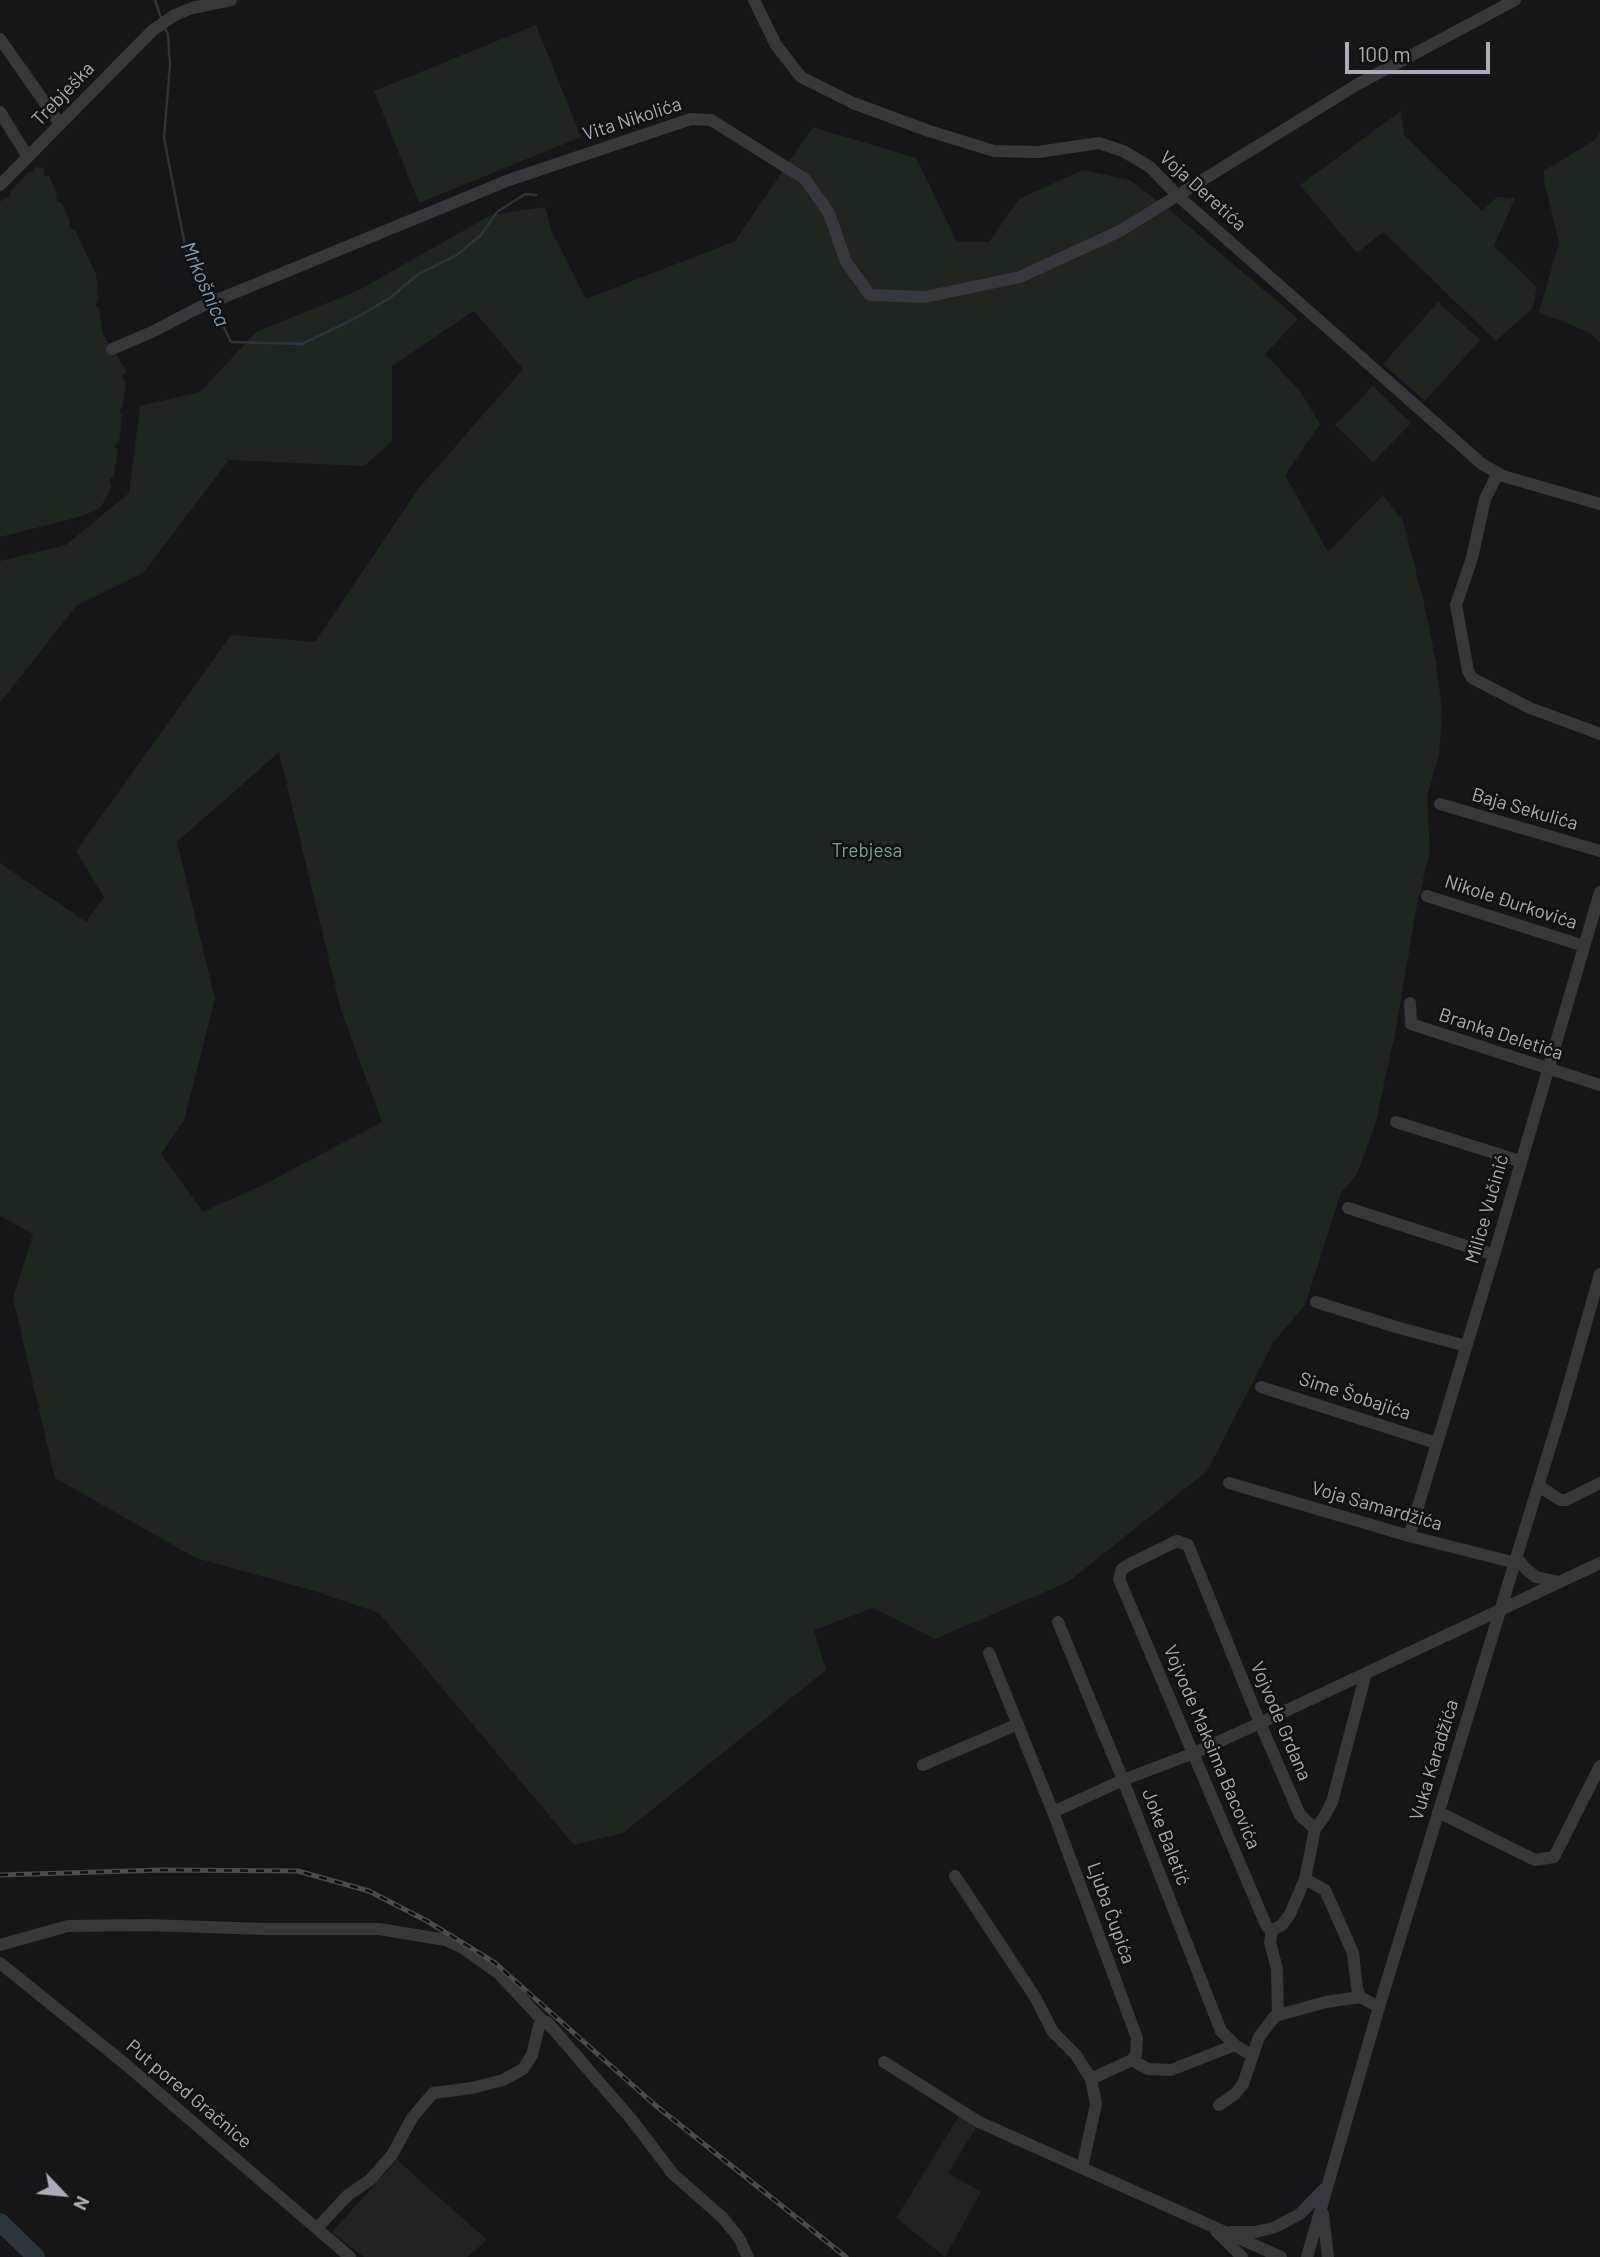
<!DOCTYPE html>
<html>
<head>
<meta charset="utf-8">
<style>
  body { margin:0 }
  #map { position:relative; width:1600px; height:2257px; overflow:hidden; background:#161618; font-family:Barlow,sans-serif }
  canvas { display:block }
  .north { position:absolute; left:28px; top:2159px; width:70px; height:70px; -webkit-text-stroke:5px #111113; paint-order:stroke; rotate:116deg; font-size:19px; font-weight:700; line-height:28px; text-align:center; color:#a8adb8 }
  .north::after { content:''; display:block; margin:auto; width:24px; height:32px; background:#a8adb8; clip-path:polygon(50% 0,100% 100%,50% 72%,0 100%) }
  .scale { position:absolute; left:1345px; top:42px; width:145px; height:32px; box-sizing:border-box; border:4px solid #a8adb8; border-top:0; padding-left:9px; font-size:21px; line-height:24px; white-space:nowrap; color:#a8adb8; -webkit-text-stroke:5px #111113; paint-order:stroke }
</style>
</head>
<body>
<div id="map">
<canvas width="1600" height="2257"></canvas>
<div class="north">N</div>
<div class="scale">100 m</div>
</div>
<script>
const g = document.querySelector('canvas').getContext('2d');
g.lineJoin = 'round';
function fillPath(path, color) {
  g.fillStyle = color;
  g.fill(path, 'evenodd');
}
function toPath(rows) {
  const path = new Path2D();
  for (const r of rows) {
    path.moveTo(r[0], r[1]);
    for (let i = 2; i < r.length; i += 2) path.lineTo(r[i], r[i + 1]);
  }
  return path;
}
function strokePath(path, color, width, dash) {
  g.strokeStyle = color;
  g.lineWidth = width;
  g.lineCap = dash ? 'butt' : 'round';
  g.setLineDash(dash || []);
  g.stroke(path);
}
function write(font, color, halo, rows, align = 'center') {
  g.font = font + ' Barlow,sans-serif';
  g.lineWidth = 5;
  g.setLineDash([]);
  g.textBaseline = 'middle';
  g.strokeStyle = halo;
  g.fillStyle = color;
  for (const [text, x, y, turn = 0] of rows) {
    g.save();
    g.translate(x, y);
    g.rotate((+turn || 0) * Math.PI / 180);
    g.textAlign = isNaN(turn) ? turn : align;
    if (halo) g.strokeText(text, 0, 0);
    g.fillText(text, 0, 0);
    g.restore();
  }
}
const built = toPath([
  [959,2116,977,2126,948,2173,981,2192,945,2257,896,2218],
  [397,2160,487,2240,467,2257,364,2257,332,2232]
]);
const green = toPath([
  [536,25,581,137,419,203,374,91],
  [1401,111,1404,135,1482,211,1497,197,1515,198,1494,246,1537,287,1532,309,1496,341,1383,232,1357,253,1300,185],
  [813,127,916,158,957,242,989,242,1019,199,1083,170,1130,180,1173,213,1298,319,1265,354,1300,391,1320,424,1285,475,1328,552,1383,495,1403,521,1423,599,1436,662,1442,712,1439,755,1427,796,1430,851,1417,905,1396,1029,1375,1125,1357,1174,1341,1193,1305,1305,1273,1343,1207,1471,1068,1582,935,1639,873,1608,814,1630,826,1670,623,1833,574,1845,379,1613,311,1590,196,1558,55,1478,13,1298,33,1234,0,1216,0,863,86,922,104,897,76,851,231,635,315,642,419,488,523,369,474,311,392,366,392,441,364,466,229,460,143,573,76,606,0,703,0,561,66,545,129,493,140,406,200,392,256,332,359,290,491,215,545,207,552,232,586,299,735,241],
  [279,752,341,1010,382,1122,265,1184,203,1212,161,1154,184,1120,215,999,177,842],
  [1600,131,1600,343,1591,333,1539,312,1559,243,1544,180,1544,171,1595,140],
  [35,167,44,168,44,175,49,176,57,194,56,200,62,203,70,221,69,228,75,230,96,274,99,299,95,305,99,308,102,333,125,368,126,372,122,377,126,382,123,406,119,410,122,416,119,441,114,446,118,450,114,476,109,480,112,486,101,507,83,516,0,537,0,202,4,198,10,197,11,191,28,172,33,172],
  [1438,302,1480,340,1425,401,1383,364],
  [1373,386,1411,423,1373,462,1335,425]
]);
const stream = toPath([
  [155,0,161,18],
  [165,28,168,35,170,65,164,138,185,246,210,299],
  [213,305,231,342,302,344,352,320,390,298,417,275,457,255,481,235,497,212,525,194,536,195]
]);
const river = toPath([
  [0,2222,36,2257]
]);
const minor = toPath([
  [754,0,776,45,801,77,853,103,929,131,994,151,1038,152,1099,143,1123,151,1150,167,1178,196,1482,464,1503,476,1600,504],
  [0,39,60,124],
  [0,112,28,157],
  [0,185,153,30,175,15,192,8,231,0],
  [112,349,152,332,200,307,509,180,691,119,711,120,805,179,829,213,846,262,870,295,925,297,1020,277,1120,231,1358,84,1515,0],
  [1498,473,1485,499,1472,558,1456,605,1468,671,1472,678,1530,708,1600,734],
  [1440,804,1600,851],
  [1427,896,1584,946],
  [1410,1003,1411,1024,1600,1085],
  [1396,1122,1520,1161],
  [1348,1208,1494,1255],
  [1316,1302,1396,1327,1466,1346],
  [1261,1387,1436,1443],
  [1229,1483,1409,1536,1516,1563],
  [1539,1486,1560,1500,1566,1500,1600,1483],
  [1409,1536,1494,1255,1600,892],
  [1517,1558,1526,1569,1536,1577,1560,1582],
  [1058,1622,1123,1780,1221,2031,1235,2045,1251,2055],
  [989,1653,1053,1812,1137,2038,1136,2054,1132,2060,1091,2079],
  [923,1765,1018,1724],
  [1053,1812,1123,1780,1194,1753,1260,1723,1600,1563],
  [1438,1812,1535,1860,1554,1857,1600,1766],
  [1315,1829,1324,1817,1332,1802,1366,1673],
  [955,1876,1035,1997,1053,2032,1076,2055,1091,2079,1096,2104,1082,2168],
  [1305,1879,1290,1914,1282,1925,1274,1929,1269,1929,1266,1925,1119,1579,1122,1569,1132,1563,1177,1541,1188,1545,1260,1723,1300,1815,1315,1829,1305,1879,1325,1890,1330,1901,1353,1953,1357,1988,1360,1997,1379,2007],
  [1272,1930,1270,1942,1277,1969,1278,2015],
  [0,1945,68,1926,147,1925,264,1929,379,1929,446,1940,463,1948,498,1973,543,2021,547,2022,632,2120,673,2174,723,2218,739,2238,748,2257],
  [0,1963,124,2063,350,2257],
  [1132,2060,1148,2069,1171,2070,1235,2045],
  [884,2062,979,2122,1281,2257],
  [1219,2105,1235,2094,1243,2084,1259,2037,1275,2016,1326,2002,1360,1997],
  [1323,2214,1328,2257],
  [317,2228,348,2195,370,2180,392,2155,412,2118,433,2093,472,2088,503,2080,523,2069,532,2055,539,2026,543,2021],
  [1216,2231,1242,2257],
  [1231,2232,1255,2232,1273,2228,1300,2214,1324,2189],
  [1307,2257,1379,2007,1562,1408,1600,1274]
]);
const rail = toPath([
  [0,1875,162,1870,298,1871,369,1891,427,1921,495,1963,655,2105,846,2257]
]);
const streetNames = [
  ["Trebješka",63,94,-46],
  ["Vita Nikolića",632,119,-18],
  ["Voja Deretića",1203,191,42],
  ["Baja Sekulića",1525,809,16],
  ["Nikole Đurkovića",1511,902,18],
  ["Branka Deletića",1501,1034,18],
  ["Milice Vučinić",1487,1209,-74],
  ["Sime Šobajića",1355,1396,18],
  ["Voja Samardžića",1377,1506,16],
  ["Vojvode Grdana",1281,1721,67],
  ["Vojvode Maksima Bacovića",1212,1747,67],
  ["Vuka Karadžića",1434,1760,-73],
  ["Joke Baletić",1166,1837,69],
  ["Ljuba Čupića",1111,1913,70],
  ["Put pored Gračnice",189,2094,40]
];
const parkNames = [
  ["Trebjesa",867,851]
];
const waterNames = [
  ["Mrkošnica",205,284,66]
];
fillPath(built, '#222225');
fillPath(green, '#1e261f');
strokePath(stream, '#2c353c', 2.5);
strokePath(river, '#2c353c', 18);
strokePath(minor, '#37383d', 12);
strokePath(rail, '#4a4c52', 5);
strokePath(rail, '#111113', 2.5, [8]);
write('19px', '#a8adb8', '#111113', streetNames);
write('19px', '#7fa381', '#111113', parkNames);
write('italic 21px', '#7f9bb3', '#111113', waterNames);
</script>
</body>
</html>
